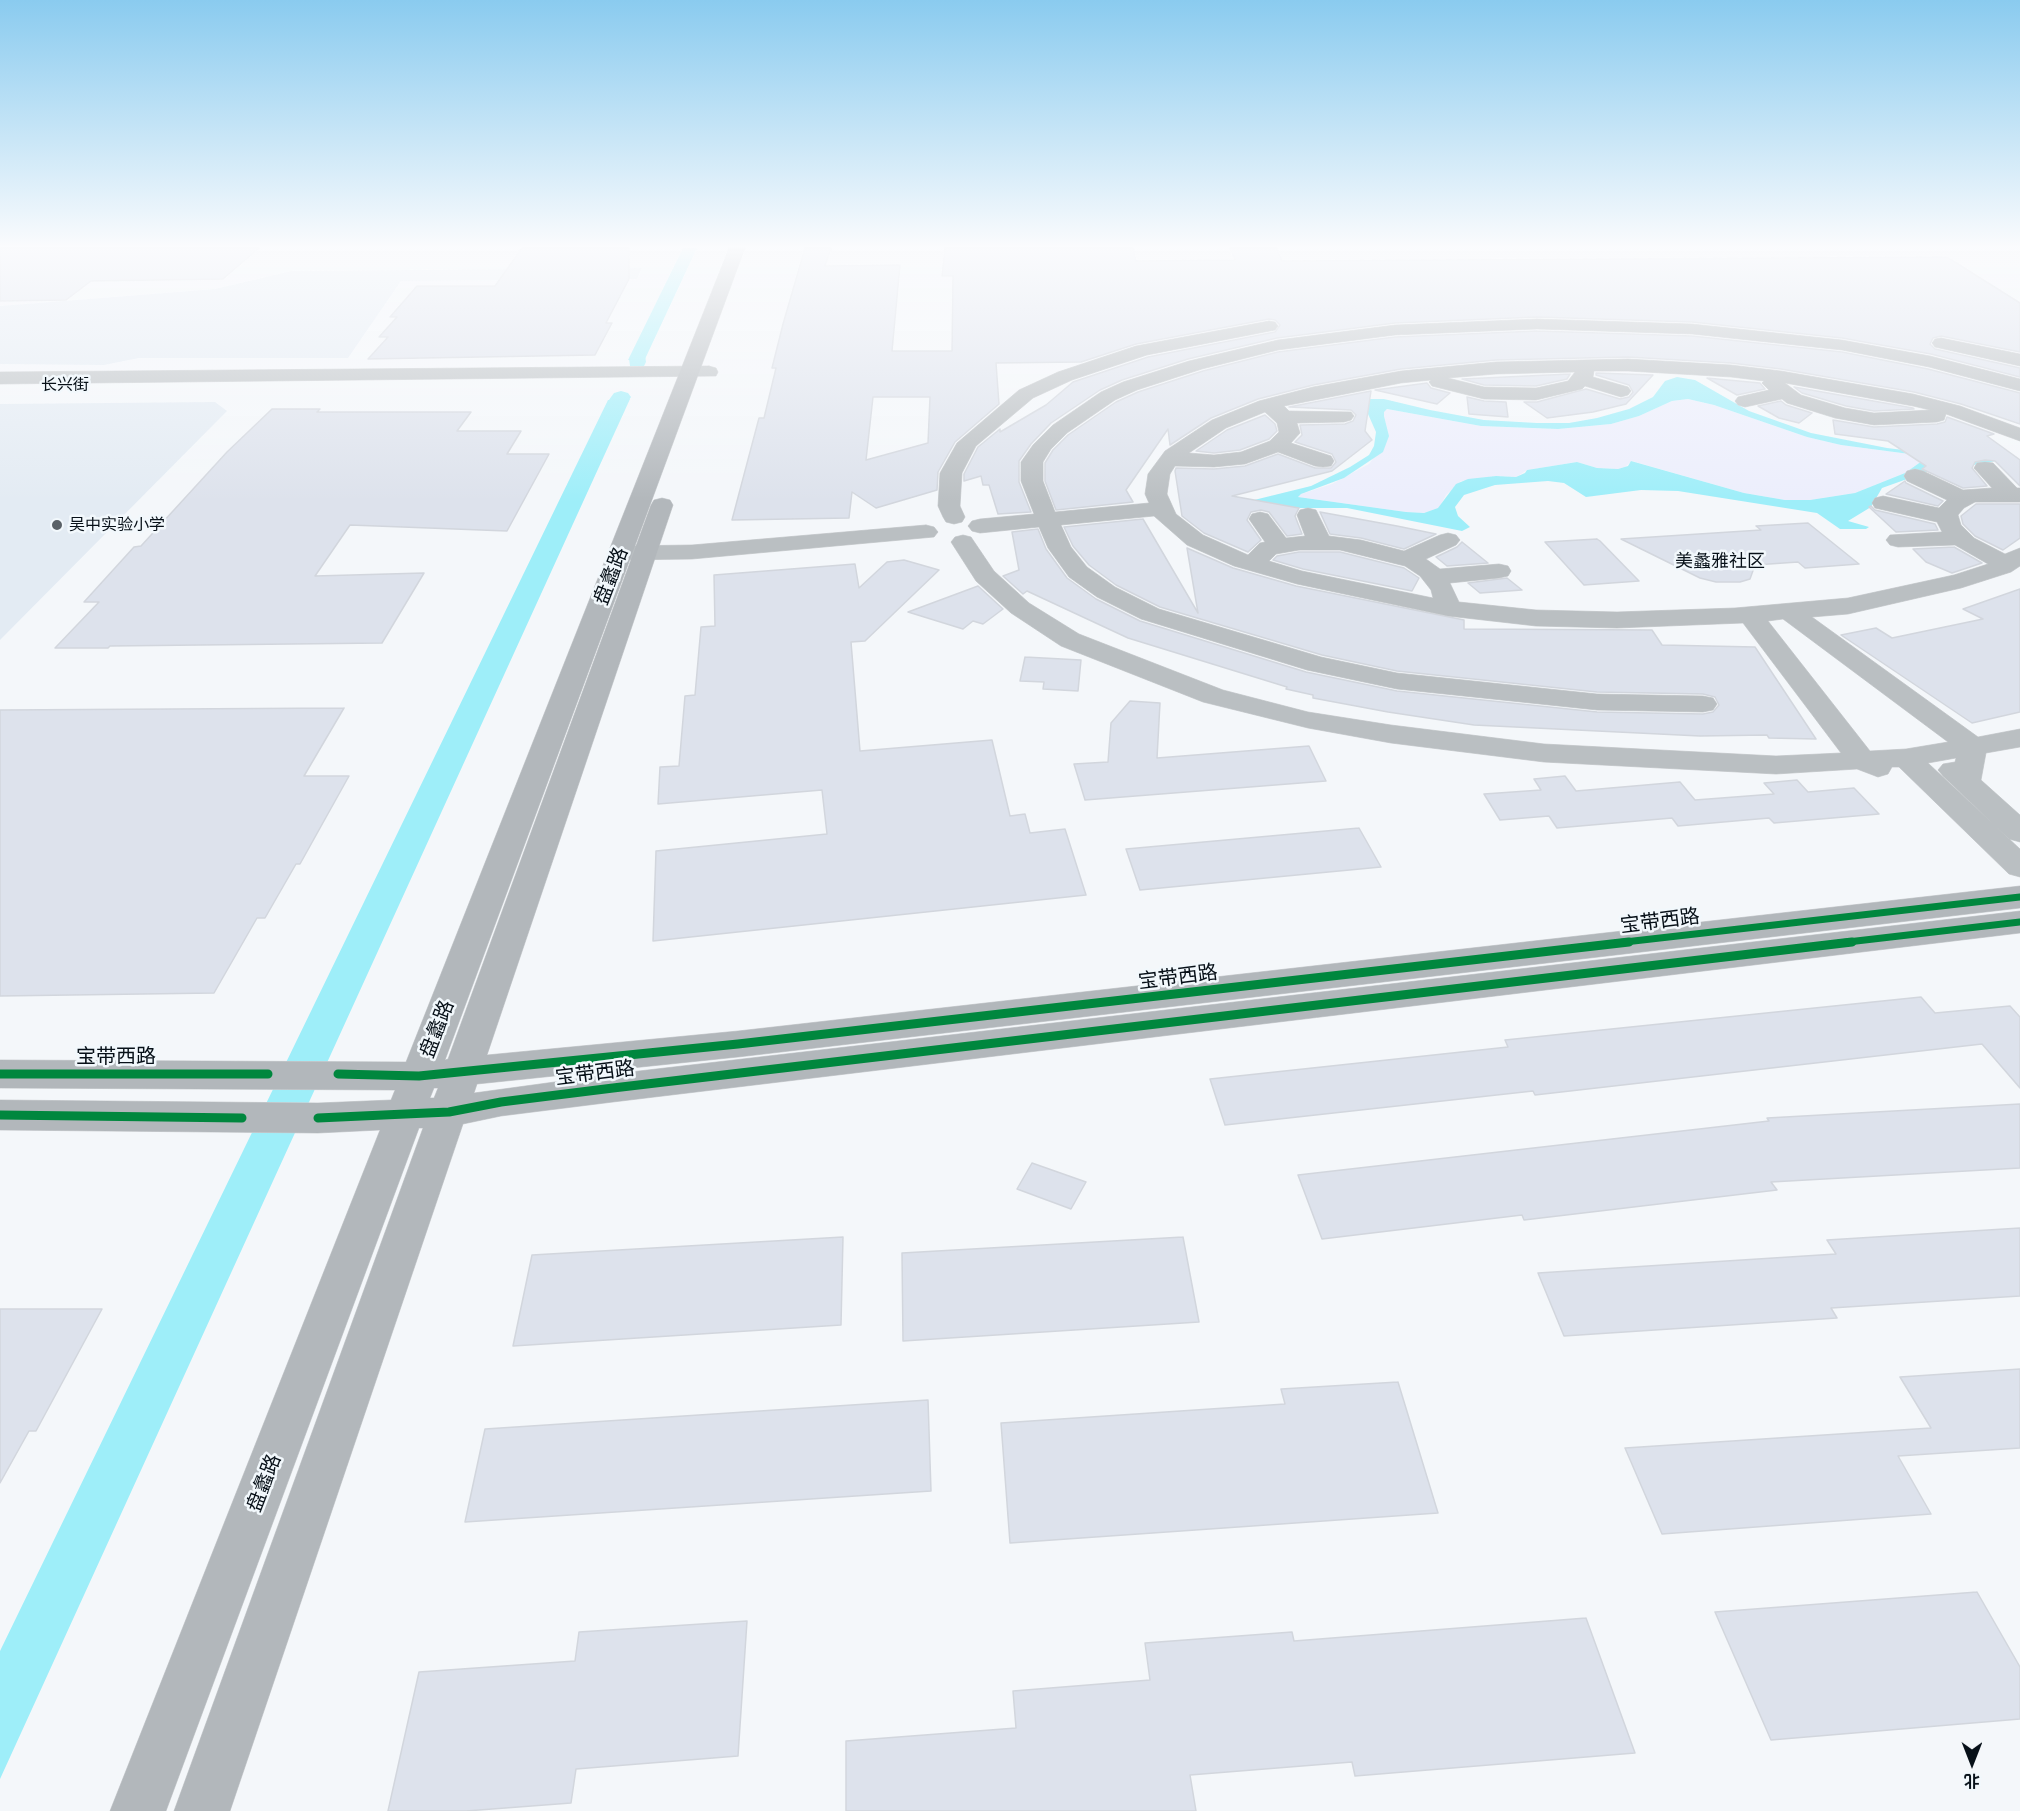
<!DOCTYPE html>
<html>
<head>
<meta charset="utf-8">
<style>
  body { margin:0 }
  #map { position:relative; width:2020px; height:1811px; overflow:hidden; background:#f4f7fa; font-family:"Golos Text","Noto Sans SC",sans-serif }
  canvas { display:block }
  .north { position:absolute; left:1942px; top:1733px; width:60px; height:60px; -webkit-text-stroke:4px #f2f8fc; paint-order:stroke; rotate:180deg; font-size:16px; font-weight:700; line-height:24px; text-align:center; color:#071018 }
  .north::after { content:''; display:block; margin:auto; width:21px; height:27px; background:#071018; clip-path:polygon(50% 0,100% 100%,50% 72%,0 100%) }
</style>
</head>
<body>
<div id="map">
<canvas width="2020" height="1811"></canvas>
<div class="north">北</div>
</div>
<script>
const g = document.querySelector('canvas').getContext('2d');
g.lineJoin = 'round';
function fillPath(path, color) {
  g.fillStyle = color;
  g.fill(path, 'evenodd');
}
function toPath(rows) {
  const path = new Path2D();
  for (const r of rows) {
    path.moveTo(r[0], r[1]);
    for (let i = 2; i < r.length; i += 2) path.lineTo(r[i], r[i + 1]);
  }
  return path;
}
function strokePath(path, color, width, dash) {
  g.strokeStyle = color;
  g.lineWidth = width;
  g.lineCap = dash ? 'butt' : 'round';
  g.setLineDash(dash || []);
  g.stroke(path);
}
function write(font, color, halo, rows, align = 'center') {
  g.font = font + ' "Golos Text","Noto Sans SC",sans-serif';
  g.lineWidth = 5;
  g.setLineDash([]);
  g.textBaseline = 'middle';
  g.strokeStyle = halo;
  g.fillStyle = color;
  for (const [text, x, y, turn = 0] of rows) {
    g.save();
    g.translate(x, y);
    g.rotate((+turn || 0) * Math.PI / 180);
    g.textAlign = isNaN(turn) ? turn : align;
    if (halo) g.strokeText(text, 0, 0);
    g.fillText(text, 0, 0);
    g.restore();
  }
}
const built = toPath([
  [642,268,637,279,401,281,348,358,139,358,104,365,0,364,0,306,215,289,291,271],
  [215,402,227,411,0,640,0,404]
]);
const green = toPath([
  [1688,399,1714,405,1807,437,1841,445,1917,455,1922,461,1905,473,1855,493,1810,500,1785,500,1744,493,1632,461,1625,467,1618,469,1597,468,1577,462,1527,470,1516,477,1496,476,1461,481,1446,495,1439,508,1424,513,1406,512,1298,497,1301,494,1332,484,1369,464,1389,436,1384,416,1384,412,1387,409,1481,426,1558,429,1611,424,1639,416,1672,401]
]);
const water = toPath([
  [683,248,697,248,645,359,628,360],
  [1677,377,1695,380,1749,411,1811,433,1887,448,1995,461,1982,464,1935,469,1882,488,1871,507,1848,521,1869,527,1866,529,1840,529,1817,513,1678,491,1641,490,1586,497,1564,483,1548,481,1495,485,1464,495,1455,507,1458,516,1470,527,1462,531,1347,508,1289,508,1250,501,1311,486,1350,467,1369,455,1374,446,1376,432,1368,414,1367,399,1384,399,1430,410,1484,420,1537,423,1569,423,1597,418,1629,409,1653,397,1665,381],
  [1688,399,1714,405,1807,437,1841,445,1917,455,1922,461,1905,473,1855,493,1810,500,1785,500,1744,493,1631,461,1628,466,1618,469,1597,468,1577,462,1527,470,1525,473,1516,477,1496,476,1468,479,1456,484,1438,508,1424,513,1406,512,1298,497,1301,494,1344,478,1383,452,1389,436,1384,416,1384,412,1387,409,1481,426,1558,429,1611,424,1639,416,1672,401],
  [630,399,0,1779,0,1651,608,400]
]);
const canal = toPath([
  [638,353,645,355,646,362,644,366,630,366,629,359,631,355,638,353],
  [621,391,628,393,631,397,629,400,626,404,619,406,612,404,609,400,611,397,614,393,621,391]
]);
const building = toPath([
  [0,248,259,248,223,279,91,281,66,300,0,301,0,248],
  [522,248,629,248,629,279,606,323,612,323,595,355,368,359,388,337,379,337,397,317,390,317,417,286,495,286,522,248],
  [805,248,831,248,825,266,900,265,892,351,952,351,953,276,942,276,945,248,1133,248,1136,261,1235,260,1230,248,1276,248,1282,261,1947,257,2020,303,2020,352,1941,336,1933,338,1930,344,1935,349,2020,368,2020,377,1931,354,1842,338,1692,322,1537,317,1395,323,1277,338,1188,359,1122,380,1100,390,1051,423,1031,444,1019,461,1019,482,1031,512,998,514,989,485,983,485,981,476,964,481,964,474,978,447,1000,429,1000,432,1046,405,1073,382,1148,357,1275,332,1280,325,1275,320,1269,319,1136,344,1081,362,996,363,999,404,955,442,938,472,937,490,876,508,852,492,849,518,732,520,759,418,764,418,776,368,772,368,783,324,805,248],
  [873,397,930,397,928,443,866,460,873,397],
  [1537,331,1692,336,1842,352,1928,369,2020,393,2020,424,1961,404,1914,392,1781,369,1731,363,1628,357,1496,360,1401,369,1313,385,1258,399,1211,418,1170,445,1168,429,1126,490,1133,502,1056,510,1045,481,1045,463,1053,450,1068,435,1116,402,1138,392,1203,371,1278,352,1395,337,1537,331],
  [1596,373,1653,375,1626,404,1593,412,1547,418,1524,402,1537,402,1586,389,1620,399,1629,397,1633,392,1629,385,1596,375,1596,373],
  [1570,374,1567,379,1536,386,1484,385,1462,379,1570,374],
  [1707,378,1760,383,1765,389,1737,395,1707,378],
  [1427,383,1431,388,1450,393,1437,404,1375,390,1427,383],
  [1794,387,1913,408,1914,409,1874,411,1846,406,1802,393,1794,387],
  [1371,391,1365,431,1372,440,1332,471,1232,496,1299,508,1295,516,1302,534,1287,536,1269,512,1261,510,1251,512,1247,520,1261,540,1248,552,1204,533,1182,516,1175,471,1176,468,1214,469,1245,466,1278,454,1315,468,1331,468,1336,462,1332,454,1295,442,1302,435,1300,425,1345,424,1353,421,1356,415,1351,410,1289,407,1371,391],
  [1467,397,1484,401,1506,402,1508,417,1469,414,1467,397],
  [1781,401,1786,405,1812,413,1799,423,1779,418,1758,406,1781,401],
  [272,409,320,409,317,412,471,412,457,431,521,431,507,454,549,454,507,531,350,525,315,576,424,573,382,643,110,646,108,648,55,648,99,602,84,602,134,547,141,546,227,452,272,409],
  [1265,415,1275,424,1277,431,1269,439,1240,450,1214,453,1196,451,1227,430,1265,415],
  [1947,417,1994,434,1987,436,2020,460,2020,486,1995,461,1985,460,1975,462,1972,468,1987,486,1963,488,1922,469,1926,466,1888,441,1835,434,1833,420,1874,427,1937,424,1945,422,1947,417],
  [1905,481,1906,483,1943,501,1938,506,1886,494,1905,481],
  [1976,504,2020,504,2020,538,2003,550,1975,536,1963,524,1961,516,1976,504],
  [1871,506,1875,510,1935,524,1938,530,1896,532,1869,507,1871,506],
  [1320,512,1397,526,1436,534,1404,549,1361,538,1330,534,1320,512],
  [1143,519,1198,613,1187,548,1233,568,1296,586,1464,620,1464,629,1652,630,1662,645,1755,647,1816,739,1769,738,1767,735,1700,736,1474,725,1388,712,1313,698,1313,695,1286,689,1287,687,1128,638,1027,591,1023,594,1003,576,1019,570,1012,532,1038,529,1046,549,1067,578,1096,599,1140,621,1306,672,1397,691,1597,712,1703,714,1713,712,1719,705,1715,697,1703,694,1597,692,1397,671,1322,655,1160,607,1116,585,1089,565,1073,546,1064,527,1143,519],
  [1808,523,1859,564,1805,568,1798,562,1755,565,1750,579,1740,582,1716,582,1700,578,1621,539,1761,530,1756,526,1808,523],
  [1597,539,1600,541,1639,581,1584,585,1545,542,1597,539],
  [1462,542,1488,563,1447,566,1436,557,1457,547,1462,542],
  [1954,547,1982,563,1952,573,1926,562,1913,549,1954,547],
  [1299,552,1340,552,1404,568,1419,578,1412,591,1303,569,1273,560,1277,556,1299,552],
  [904,560,939,570,865,641,851,642,860,751,992,740,1010,816,1025,814,1030,833,1065,829,1086,895,653,941,656,851,827,834,822,790,658,804,660,767,679,766,685,696,695,695,701,627,715,626,714,575,855,564,859,588,887,562,904,560],
  [1507,578,1522,590,1480,593,1468,583,1507,578],
  [978,586,1003,609,983,624,973,621,963,629,908,612,978,586],
  [2020,589,2020,712,1972,723,1841,635,1876,628,1892,638,1983,619,1963,609,2020,589],
  [1025,657,1081,660,1078,691,1043,689,1044,682,1020,681,1025,657],
  [1130,701,1160,703,1157,758,1309,746,1326,781,1085,800,1074,764,1108,762,1111,723,1130,701],
  [344,708,304,776,349,776,300,864,296,864,265,918,257,918,214,993,0,996,0,710,344,708],
  [1565,776,1576,791,1680,782,1695,800,1774,794,1764,783,1797,780,1808,792,1854,788,1879,814,1774,823,1769,818,1678,826,1672,818,1557,828,1549,816,1500,820,1484,794,1541,790,1534,779,1565,776],
  [1359,828,1381,867,1140,890,1126,849,1359,828],
  [1921,997,1935,1013,2010,1006,2020,1017,2020,1088,1982,1044,1535,1095,1533,1091,1225,1125,1210,1079,1508,1047,1505,1040,1921,997],
  [2020,1104,2020,1168,1771,1182,1777,1190,1524,1220,1522,1215,1322,1239,1298,1175,1769,1121,1767,1118,2020,1104],
  [1032,1163,1086,1182,1071,1209,1017,1189,1032,1163],
  [2020,1228,2020,1296,1831,1308,1837,1318,1564,1336,1538,1273,1836,1254,1827,1240,2020,1228],
  [843,1237,841,1325,513,1346,532,1255,843,1237],
  [1183,1237,1199,1322,903,1341,902,1253,1183,1237],
  [0,1309,102,1309,36,1431,29,1431,0,1483,0,1309],
  [2020,1369,2020,1448,1898,1456,1931,1514,1662,1534,1625,1448,1931,1428,1900,1377,2020,1369],
  [1398,1382,1438,1513,1010,1543,1001,1423,1285,1404,1281,1389,1398,1382],
  [928,1400,931,1491,465,1522,485,1429,928,1400],
  [1977,1592,2020,1667,2020,1719,1771,1740,1715,1612,1977,1592],
  [1586,1618,1635,1753,1355,1776,1352,1762,1190,1775,1196,1811,846,1811,846,1741,1016,1728,1013,1691,1150,1680,1145,1643,1292,1632,1294,1641,1586,1618],
  [747,1621,738,1756,576,1769,571,1803,466,1811,388,1811,419,1672,575,1661,579,1632,747,1621]
]);
const minor = toPath([
  [1537,319,1692,324,1842,340,1930,356,2020,379,2020,391,1929,367,1842,350,1692,334,1537,329,1395,335,1278,350,1202,369,1137,390,1115,400,1067,433,1051,449,1043,462,1043,481,1055,512,1149,503,1145,494,1148,474,1165,451,1212,420,1259,401,1313,387,1401,371,1496,362,1628,359,1731,365,1781,371,1913,394,1960,406,2020,428,2020,441,1946,414,1944,420,1937,422,1874,425,1835,418,1787,403,1782,399,1745,407,1738,405,1735,401,1738,397,1769,390,1762,383,1764,381,1731,377,1628,371,1594,371,1593,377,1628,387,1631,391,1628,395,1621,397,1585,386,1582,389,1536,400,1484,399,1432,386,1429,382,1431,380,1401,383,1284,406,1289,411,1351,412,1354,416,1351,420,1344,422,1297,423,1300,433,1291,443,1331,456,1334,461,1331,466,1323,467,1315,466,1278,452,1245,464,1214,467,1175,466,1170,474,1167,494,1176,514,1203,535,1248,555,1260,543,1265,542,1249,519,1252,514,1260,512,1268,514,1286,538,1305,536,1297,515,1300,510,1308,508,1316,510,1329,536,1361,540,1404,551,1440,535,1448,533,1456,535,1460,540,1456,545,1426,559,1440,569,1499,564,1508,566,1511,571,1508,576,1499,578,1450,583,1459,602,1536,610,1617,612,1735,608,1848,598,1954,575,1988,564,1955,545,1898,547,1890,545,1886,540,1890,535,1942,532,1937,522,1875,508,1872,503,1875,498,1883,496,1939,508,1947,500,1907,481,1904,476,1907,471,1915,469,1923,471,1963,490,1992,488,1974,468,1977,463,1985,462,1993,463,2017,488,2020,488,2020,502,1975,502,1964,508,1958,515,1961,525,1974,538,2005,554,2020,548,2020,566,2011,572,1961,588,1848,614,1812,617,1978,737,2020,729,2020,747,1986,753,1981,780,2020,815,2020,842,2009,839,1943,776,1938,770,1943,764,1955,762,1956,758,1928,763,2020,849,2020,877,2009,874,1899,767,1892,767,1888,774,1878,777,1857,769,1776,774,1544,762,1391,743,1308,728,1203,702,1061,646,1011,613,976,581,951,542,955,537,963,535,971,537,994,571,1029,603,1079,634,1223,690,1308,712,1391,725,1544,744,1776,756,1841,753,1743,623,1617,628,1536,626,1448,616,1297,584,1234,566,1187,545,1154,516,1061,525,1071,547,1087,567,1115,587,1159,609,1321,657,1397,673,1597,694,1703,696,1713,698,1717,704,1713,710,1703,712,1597,710,1397,689,1307,670,1141,619,1097,597,1069,577,1048,548,1039,527,980,533,972,531,968,526,972,521,980,519,1034,514,1021,481,1021,462,1033,445,1053,425,1101,392,1123,382,1189,361,1278,340,1395,325,1537,319],
  [1575,372,1568,381,1536,388,1484,387,1448,378,1496,374,1575,372],
  [1785,383,1913,406,1930,410,1874,413,1845,408,1801,395,1785,383],
  [1265,412,1277,423,1279,432,1270,441,1241,452,1214,455,1189,453,1226,428,1265,412],
  [1299,550,1340,550,1405,566,1420,576,1431,590,1433,598,1302,571,1269,561,1276,554,1299,550],
  [1783,619,1948,742,1906,749,1870,751,1768,621,1783,619],
  [1269,321,1275,322,1278,326,1275,330,1147,355,1072,380,1033,398,976,446,962,473,960,506,965,517,962,522,954,524,946,522,943,517,938,506,940,473,957,443,1019,390,1058,372,1136,346,1269,321],
  [1941,338,2020,354,2020,366,1935,347,1932,343,1935,339,1941,338],
  [709,366,716,368,718,372,716,376,0,384,0,372,709,366],
  [926,525,934,527,938,532,934,537,692,559,620,560,612,558,608,553,612,548,620,546,692,545,926,525]
]);
const major = toPath([
  [729,248,745,248,445,1060,448,1059,651,505,654,500,662,498,670,500,673,505,487,1055,738,1031,2020,886,2020,908,738,1057,477,1084,474,1093,613,1074,2020,911,2020,933,613,1102,501,1116,463,1124,230,1811,174,1811,423,1128,419,1128,166,1811,110,1811,380,1130,318,1133,0,1130,0,1100,318,1103,391,1100,395,1090,0,1088,0,1060,406,1062,729,248],
  [434,1088,438,1088,434,1098,430,1098,434,1088]
]);
const cyclewayFar1 = toPath([
  [1616,943,2020,897],
  [1839,943,2020,922]
]);
const cycleway = toPath([
  [0,1074,268,1074],
  [338,1074,419,1076,738,1044,1629,942],
  [0,1115,242,1118],
  [318,1118,449,1112,501,1102,613,1088,1852,942]
]);
const markers = [
  [57,525,6,"#5a6167"]
];
const farStreetnames = [
  ["长兴街",65,385]
];
const farPoinames = [
  ["吴中实验小学",69,525]
];
const farNeighbourhoodnames = [
  ["美蠡雅社区",1720,561]
];
const streetNames = [
  ["盘蠡路",611,576,-69],
  ["宝带西路",1660,921,-7],
  ["宝带西路",1178,977,-7],
  ["盘蠡路",437,1029,-69],
  ["宝带西路",116,1057],
  ["宝带西路",595,1073,-7],
  ["盘蠡路",264,1483,-69]
];
fillPath(built, '#e3ebf3');
fillPath(green, '#eceefc');
fillPath(water, '#9eeef9');
fillPath(canal, '#9eeef9');
fillPath(building, '#dde2ec');
strokePath(building, '#d2d6dd', 1.5);
strokePath(minor, '#cfd2d5', 1);
strokePath(major, '#cfd2d5', 1);
fillPath(minor, '#babfc2');
fillPath(major, '#b2b7bb');
strokePath(cyclewayFar1, '#00873e', 7);
strokePath(cycleway, '#00873e', 9);
const sky = g.createLinearGradient(0, 0, 0, 502);
sky.addColorStop(0, '#8acbef');
sky.addColorStop(0.49, '#fafbfd');
sky.addColorStop(1, '#fafbfd00');
g.fillStyle = sky;
g.fillRect(0, 0, 2020, 502);
for (const [x, y, r, color] of markers) {
  const dot = new Path2D();
  dot.arc(x, y, r, 0, 2 * Math.PI);
  g.fillStyle = color;
  g.fill(dot);
  strokePath(dot, '#f2f8fc', 2);
}
write('16px', '#071018', '#f2f8fc', farStreetnames);
write('16px', '#071018', '#f2f8fc', farPoinames, 'left');
write('18px', '#071018', '#f2f8fc', farNeighbourhoodnames);
write('20px', '#071018', '#f2f8fc', streetNames);
</script>
</body>
</html>
